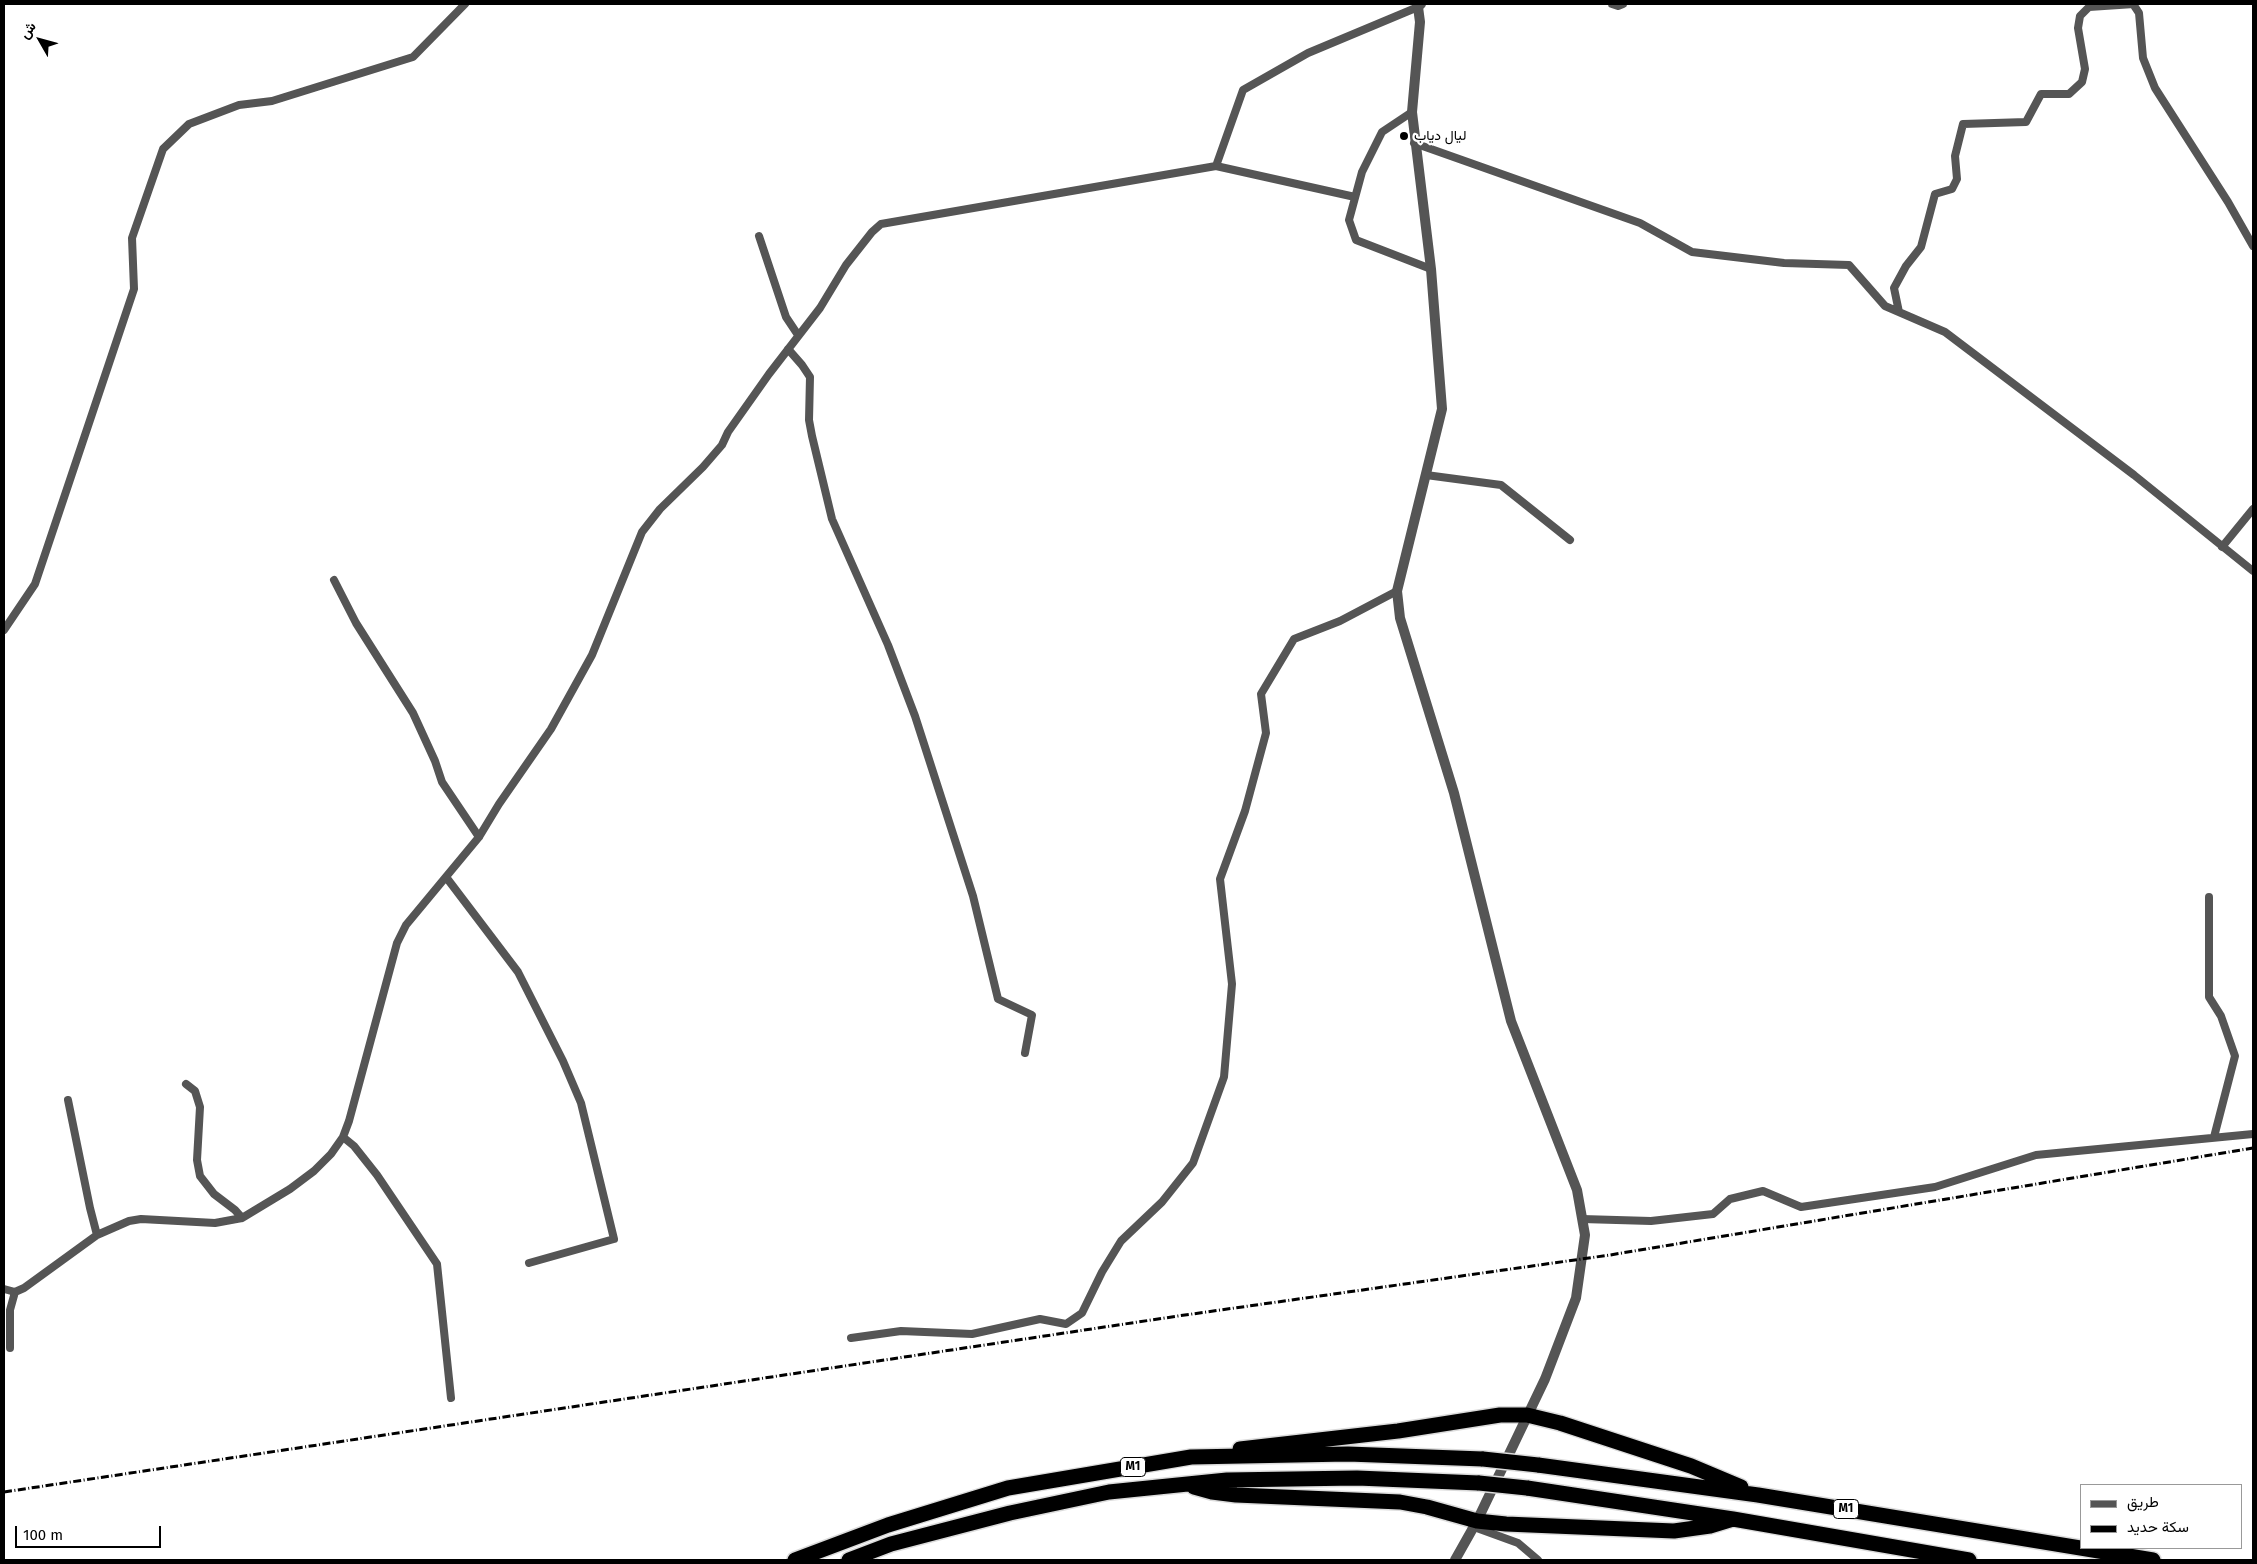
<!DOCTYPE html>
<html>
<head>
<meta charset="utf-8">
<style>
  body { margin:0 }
  #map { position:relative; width:2257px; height:1564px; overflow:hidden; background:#fff; font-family:"Fira Sans",Vazirmatn,sans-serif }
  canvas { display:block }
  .frame { position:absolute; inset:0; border:5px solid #000; pointer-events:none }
  .legend { position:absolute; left:2080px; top:1484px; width:162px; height:65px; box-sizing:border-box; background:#fff; border:1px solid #999; margin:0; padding:6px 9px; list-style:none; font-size:15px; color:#000 }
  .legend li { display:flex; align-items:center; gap:10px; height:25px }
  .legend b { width:25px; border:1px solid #999 }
  .north { position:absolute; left:15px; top:15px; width:50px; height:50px; -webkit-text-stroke:4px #fff; paint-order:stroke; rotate:308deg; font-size:14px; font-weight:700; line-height:20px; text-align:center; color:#000 }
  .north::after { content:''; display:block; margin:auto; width:18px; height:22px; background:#000; clip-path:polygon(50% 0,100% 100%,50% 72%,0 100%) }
  .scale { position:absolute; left:15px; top:1526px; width:146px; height:22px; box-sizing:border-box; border:2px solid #000; border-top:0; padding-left:6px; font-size:15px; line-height:18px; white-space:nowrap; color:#000; -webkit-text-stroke:4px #fff; paint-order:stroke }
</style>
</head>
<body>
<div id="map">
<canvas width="2257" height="1564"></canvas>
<div class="frame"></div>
<ul class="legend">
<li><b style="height:6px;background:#555"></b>طريق</li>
<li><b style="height:6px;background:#000"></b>سكة حديد</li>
</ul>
<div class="north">ش</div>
<div class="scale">100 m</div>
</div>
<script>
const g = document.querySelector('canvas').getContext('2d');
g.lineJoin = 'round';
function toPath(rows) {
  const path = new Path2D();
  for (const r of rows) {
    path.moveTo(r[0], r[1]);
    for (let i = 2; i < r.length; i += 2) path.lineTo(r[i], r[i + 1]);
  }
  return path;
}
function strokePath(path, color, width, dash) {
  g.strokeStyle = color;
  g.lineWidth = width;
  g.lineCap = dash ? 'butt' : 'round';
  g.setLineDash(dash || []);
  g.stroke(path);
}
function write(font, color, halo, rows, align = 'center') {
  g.font = font + ' "Fira Sans",Vazirmatn,sans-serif';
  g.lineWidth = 4.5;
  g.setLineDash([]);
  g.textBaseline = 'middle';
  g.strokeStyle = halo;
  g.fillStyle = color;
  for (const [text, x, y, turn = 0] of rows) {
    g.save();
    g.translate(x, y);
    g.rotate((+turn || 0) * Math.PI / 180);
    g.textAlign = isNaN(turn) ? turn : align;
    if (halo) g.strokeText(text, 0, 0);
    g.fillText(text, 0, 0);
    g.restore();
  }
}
const minor = toPath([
  [1612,4,1618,6,1623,4],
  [2133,4,2139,13,2143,58,2155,88,2228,202,2253,246],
  [1412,112,1382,132,1362,172,1349,220,1356,240,1431,269],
  [1414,143,1640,223,1692,252,1784,263,1849,265,1885,306,1945,332,2134,475,2253,571],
  [1216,166,1355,197],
  [759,236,786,317,798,335],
  [1899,312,1894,288,1906,266,1921,247,1935,194,1952,189,1957,179,1955,156,1963,124,2026,122,2041,94,2069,94,2082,82,2085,69,2078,28,2080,16,2089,7,2134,4],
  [788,349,802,365,810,377,809,420,812,436,832,519,888,645,915,716,973,896,998,999,1032,1015,1025,1053],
  [1426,475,1501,485,1570,540],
  [2222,547,2253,509],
  [334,580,356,623,413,713,435,761,442,782,479,837],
  [4,630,35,584,134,289,132,238,163,149,189,124,239,105,272,101,413,57,465,4],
  [446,877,518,972,563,1061,581,1103,614,1239,529,1263],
  [2209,897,2209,997,2221,1016,2235,1056,2214,1137],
  [186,1084,195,1091,200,1107,197,1160,200,1176,214,1194,235,1210,242,1218],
  [68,1100,90,1208,97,1235],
  [343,1137,354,1146,377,1175,437,1264,451,1398],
  [1582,1219,1651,1221,1713,1214,1730,1199,1763,1191,1801,1207,1935,1187,2036,1155,2253,1134],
  [4,1289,15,1292,24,1288,97,1235,129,1221,141,1219,215,1223,242,1218,290,1189,314,1171,331,1154,343,1137,349,1121,397,943,406,925,479,837,499,804,551,729,592,655,642,532,660,509,703,467,722,445,728,432,769,374,820,308,846,265,872,232,881,224,1216,166,1243,90,1308,53,1418,7],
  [851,1338,901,1331,972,1334,1040,1319,1066,1324,1082,1313,1102,1272,1121,1241,1162,1202,1193,1163,1224,1077,1232,984,1220,879,1245,811,1266,733,1261,694,1294,639,1340,621,1397,591],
  [10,1348,10,1310,15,1292],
  [1474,1527,1518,1543,1538,1560]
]);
const tertiary = toPath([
  [1421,4,1418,7,1420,22,1412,112,1431,269,1442,409,1397,591,1400,618,1454,793,1511,1021,1577,1190,1585,1235,1576,1298,1545,1379,1477,1521,1455,1560]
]);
const motorway = toPath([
  [1240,1449,1398,1431,1500,1415,1527,1415,1560,1423,1691,1466,1741,1487],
  [1538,1465,1758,1495,2153,1560],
  [1194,1487,1212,1492,1236,1495,1400,1502,1427,1507,1477,1521,1506,1524,1674,1531,1710,1526,1733,1519],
  [1527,1488,1733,1519,1969,1560],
  [795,1560,888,1525,1008,1488,1191,1457,1348,1454,1483,1459],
  [849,1560,891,1544,1010,1513,1109,1492,1227,1480,1357,1478,1479,1483]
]);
const rail = toPath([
  [4,1492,1178,1316,1610,1255,2253,1148]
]);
const motorwayBridge = toPath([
  [1483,1459,1538,1465],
  [1479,1483,1527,1488]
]);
const markers = [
  [1404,136,5,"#000"]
];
const shields = [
  [1133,1467,25],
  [1846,1509,25]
];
const shieldNames = [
  ["M1",1133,1467],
  ["M1",1846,1509]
];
const poiNames = [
  ["ليال دياب",1414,136]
];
strokePath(motorway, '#dbdbdb', 18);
strokePath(minor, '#555', 8);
strokePath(tertiary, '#555', 10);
strokePath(motorway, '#000', 15);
strokePath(rail, '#000', 3, [8, 2.5, 1, 2.5]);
strokePath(motorwayBridge, '#dbdbdb', 18, []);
strokePath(motorwayBridge, '#000', 15);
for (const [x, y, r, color] of markers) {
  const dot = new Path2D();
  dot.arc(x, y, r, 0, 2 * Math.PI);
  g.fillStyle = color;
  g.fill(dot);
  strokePath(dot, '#fff', 2);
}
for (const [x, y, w] of shields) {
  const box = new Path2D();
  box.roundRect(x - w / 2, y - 9.5, w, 19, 4);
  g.fillStyle = '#fff';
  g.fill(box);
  strokePath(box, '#000', 1);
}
write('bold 12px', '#000', null, shieldNames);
write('14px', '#000', '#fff', poiNames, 'left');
</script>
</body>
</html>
